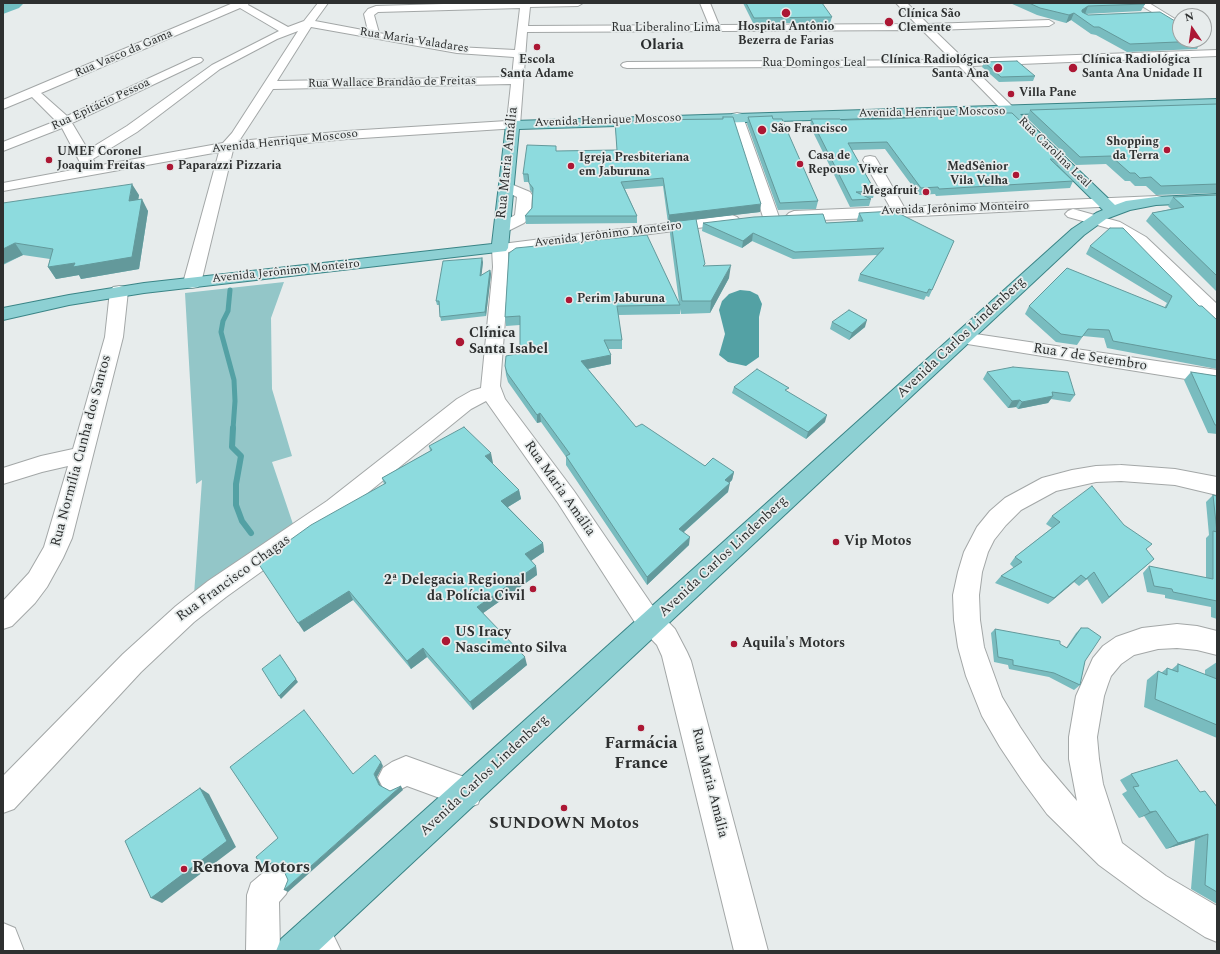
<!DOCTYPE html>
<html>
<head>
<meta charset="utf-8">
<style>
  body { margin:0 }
  #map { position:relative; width:1220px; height:954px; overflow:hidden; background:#e7ecec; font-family:Spectral,serif }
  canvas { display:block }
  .frame { position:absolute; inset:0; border:4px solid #2e3030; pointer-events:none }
  .north { position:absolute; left:1172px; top:8px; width:40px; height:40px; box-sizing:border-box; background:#e7ecec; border:1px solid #9da1a1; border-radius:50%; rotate:347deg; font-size:11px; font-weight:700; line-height:16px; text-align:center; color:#2e3030 }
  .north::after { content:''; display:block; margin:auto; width:14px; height:18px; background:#ac1734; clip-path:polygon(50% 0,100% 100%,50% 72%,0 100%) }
</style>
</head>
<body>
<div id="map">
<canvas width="1220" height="954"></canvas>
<div class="frame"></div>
<div class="north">N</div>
</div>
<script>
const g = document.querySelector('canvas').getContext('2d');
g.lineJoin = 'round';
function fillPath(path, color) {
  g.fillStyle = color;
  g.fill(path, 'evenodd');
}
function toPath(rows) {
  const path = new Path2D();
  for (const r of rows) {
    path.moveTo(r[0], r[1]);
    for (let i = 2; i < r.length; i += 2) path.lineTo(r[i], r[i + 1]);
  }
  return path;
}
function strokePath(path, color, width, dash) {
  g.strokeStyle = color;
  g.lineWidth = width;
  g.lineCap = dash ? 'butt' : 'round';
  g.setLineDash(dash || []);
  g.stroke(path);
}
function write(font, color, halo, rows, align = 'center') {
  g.font = font + ' Spectral,serif';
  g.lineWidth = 3.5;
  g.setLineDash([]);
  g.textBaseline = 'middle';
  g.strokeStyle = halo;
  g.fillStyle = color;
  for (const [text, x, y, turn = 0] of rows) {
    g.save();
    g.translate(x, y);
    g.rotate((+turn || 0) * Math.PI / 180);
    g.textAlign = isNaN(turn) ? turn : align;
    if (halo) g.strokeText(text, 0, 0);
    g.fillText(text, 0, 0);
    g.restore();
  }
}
const green = toPath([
  [284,282,271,318,272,389,292,456,272,462,293,524,194,595,202,480,196,484,185,293]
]);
const forest = toPath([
  [3,3,24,3,19,8,3,14]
]);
const water = toPath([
  [740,290,750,291,758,295,762,304,759,317,759,357,746,366,728,362,719,355,725,334,719,310,722,301,729,294]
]);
const streamFar1 = toPath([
  [230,290,228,311,223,321,221,332,234,380,235,401,233,429]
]);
const stream = toPath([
  [233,428,232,447,241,456,236,484,236,505,242,521,251,533]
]);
const minor = toPath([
  [233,3,249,3,248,5,288,27,304,21,318,3,328,3,315,21,368,31,364,14,368,9,376,6,477,3,583,3,578,6,530,7,528,26,709,25,700,3,710,3,719,25,916,24,896,3,907,3,928,24,1049,20,1054,23,1049,26,934,30,964,59,1217,50,1217,56,971,66,1014,108,1016,111,1014,114,1010,115,1006,114,959,66,627,68,623,67,621,65,623,63,627,62,952,60,922,30,527,32,520,125,518,128,347,139,233,150,201,283,198,287,192,288,186,287,183,283,219,152,3,191,3,183,83,168,62,128,3,151,3,142,56,121,32,97,3,109,3,100,233,3],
  [240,8,279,31,212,65,127,126,88,150,72,123,201,62,203,60,201,58,193,58,67,116,41,93,240,8],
  [520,8,515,50,457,47,379,33,374,15,378,12,520,8],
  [311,27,457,53,514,57,512,77,277,81,311,27],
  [298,31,232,133,223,143,96,166,93,159,137,132,220,69,277,39,298,31],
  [511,84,507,121,347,131,239,141,273,89,511,84],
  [1137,3,1149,3,1180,22,1180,29,1137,3],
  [737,113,742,114,743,117,779,217,776,220,771,222,766,220,763,217,731,117,732,114,737,113],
  [870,156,875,157,877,160,904,207,1157,196,1162,197,1164,200,1162,203,1157,204,900,217,794,221,789,219,786,216,789,213,794,211,890,207,863,160,865,157,870,156],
  [506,182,530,192,532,195,531,216,524,223,502,234,496,232,494,229,496,226,515,215,517,197,501,189,499,186,501,183,506,182],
  [1073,209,1120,222,1146,237,1217,304,1217,320,1211,318,1134,243,1108,228,1068,217,1065,214,1068,211,1073,209],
  [732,215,737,217,740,220,737,223,508,252,509,267,500,386,505,399,574,491,652,605,675,629,687,652,691,661,768,951,734,951,662,656,657,645,634,621,558,503,486,401,471,409,343,513,226,597,194,622,141,672,14,809,3,813,3,776,123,654,176,606,208,581,327,501,457,399,471,391,481,388,493,267,492,248,494,245,732,215],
  [119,286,125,287,128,291,123,337,72,538,63,558,47,587,35,603,12,626,3,629,3,601,29,573,44,547,68,466,42,472,3,484,3,468,41,456,73,449,105,337,110,291,113,287,119,286],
  [962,332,1217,370,1217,384,955,342,953,338,955,334,962,332],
  [1121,465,1175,469,1217,477,1217,495,1175,485,1121,481,1096,482,1056,491,1021,510,1006,525,994,540,988,552,982,572,979,595,980,620,984,647,1002,697,1020,727,1042,760,1077,801,1069,759,1069,737,1076,696,1093,658,1103,646,1116,637,1142,628,1177,624,1197,626,1217,631,1217,655,1197,650,1177,648,1158,649,1134,655,1121,664,1111,676,1108,684,1104,696,1097,737,1099,759,1103,784,1122,843,1166,876,1217,906,1217,942,1205,937,1144,898,1099,865,1047,814,1022,780,1000,747,982,716,966,676,958,647,954,620,953,595,958,572,964,552,977,527,990,511,1005,498,1042,478,1072,470,1096,466,1121,465],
  [406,756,478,782,482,793,478,804,467,808,407,786,393,793,383,788,378,778,383,768,392,762,406,756],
  [275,867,286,872,291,883,286,894,279,902,280,951,246,951,247,895,251,883,264,872,275,867],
  [314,915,326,920,341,951,306,951,297,932,302,920,314,915],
  [3,923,15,928,24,951,3,951,3,923]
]);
const major = toPath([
  [1217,99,1217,107,1020,114,1115,205,1126,201,1156,197,1217,194,1217,202,1156,205,1130,210,1106,219,1084,235,318,951,276,951,281,939,1072,229,1096,213,1103,210,1006,114,519,129,508,248,506,251,144,293,69,305,3,320,3,308,69,295,144,283,492,244,506,125,508,122,513,121,1217,99]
]);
const wall = toPath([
  [743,3,822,3,832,17,830,23,753,23],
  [1010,3,1143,3,1145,4,1141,11,1085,14,1088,15,1180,40,1201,41,1197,49,1127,52,1096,35,1091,34,1071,20,1066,23,1037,15],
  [984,62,1035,76,1033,81,999,82,982,67],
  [1217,104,1217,193,1156,195,1146,186,1135,186,1130,181,1125,181,1106,164,1076,165,1027,118,1030,110],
  [961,113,1060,159,1057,165,1073,181,1070,188,936,196,935,194,919,195,885,149,852,150,875,191,873,198,869,198,871,199,869,206,850,207,810,126,811,119,841,120,890,119,960,115],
  [723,117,760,212,696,219,704,266,729,278,710,313,681,314,680,309,680,314,618,315,622,340,622,349,608,349,611,364,588,369,636,427,705,466,734,472,732,480,729,483,728,492,684,532,689,545,647,585,566,465,566,457,541,422,537,423,508,382,506,375,505,366,520,353,520,325,506,326,505,317,509,253,679,302,670,234,671,222,668,223,663,186,625,189,637,216,637,223,526,224,525,216,532,208,533,194,530,190,529,182,524,182,523,174,556,151,617,150,615,122,723,119],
  [748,117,818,201,816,209,778,210,747,124],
  [139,195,138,200,148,211,139,269,81,279,79,275,56,279,48,267,50,259,23,255,3,265,3,203],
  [1217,195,1217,292,1146,221,1152,213,1171,209,1168,206,1173,197],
  [859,213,954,241,929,297,926,296,924,300,858,281,860,274,877,255,793,259,752,241,742,248,702,231,703,223,826,223,857,221,857,220],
  [1090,246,1199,306,1217,320,1217,369,1107,348,1104,338,1083,336,1077,345,1056,342,1025,314,1029,306,1164,308,1167,303,1086,254],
  [483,262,481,276,490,270,491,274,486,316,441,321,439,305,437,305,436,301],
  [832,322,865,327,849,340,830,329],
  [987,372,1075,395,1070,402,1051,399,1048,403,1018,409,1016,407,1008,408,983,379],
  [1191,372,1217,376,1217,434,1208,433,1184,380],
  [734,387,825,422,806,439,732,393],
  [429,446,493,463,492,463,519,490,521,499,508,507,543,543,544,552,531,561,536,566,537,575,483,613,527,665,473,710,427,657,411,669,353,600,304,632,384,484,382,478,430,451],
  [1213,495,1217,496,1217,619,1211,617,1211,607,1165,598,1165,595,1147,592,1143,573,1149,566,1206,578,1206,538,1209,535,1206,502],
  [1052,516,1146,550,1154,559,1146,566,1102,604,1087,579,1079,586,1074,582,1048,604,995,583,1001,576,1014,568,1010,564,1015,557,1052,528,1046,524],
  [1081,628,1085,661,1080,685,1074,690,1049,677,1009,669,1008,665,994,662,991,633,995,629,1060,644,1066,648,1076,633],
  [1217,662,1217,738,1144,707,1147,680,1158,671,1161,673,1167,668,1171,670,1178,664,1205,675,1205,670],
  [1131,774,1200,792,1217,807,1217,904,1191,889,1195,840,1166,849,1144,816,1139,818,1122,794,1127,791,1120,780]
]);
const shadedWall = toPath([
  [1088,6,1085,14,1079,17,1082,10],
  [1074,13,1071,20,1066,23,1069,15],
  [132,184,139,195,136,213,129,201],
  [142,199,148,211,139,269,81,279,79,275,56,279,48,267,75,263],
  [761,204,760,212,668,223,669,215],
  [753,233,752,241,742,248,743,241],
  [15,243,23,255,3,264,3,249],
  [482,258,483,262,481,280,480,276],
  [731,265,729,278,710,313,711,301],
  [490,270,491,274,486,316,485,312],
  [867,320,865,327,849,340,852,333],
  [611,355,611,364,582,370,581,361],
  [1053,396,1048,403,1018,409,1022,402],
  [1020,400,1016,407,1008,408,1012,401],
  [540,413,541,422,537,423,537,415],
  [827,415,825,422,806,439,808,432],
  [491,453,493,463,487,466,485,456],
  [734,472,732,480,723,489,725,480],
  [730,483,728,492,678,537,679,529],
  [519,490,521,499,503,510,501,501],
  [690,537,689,545,647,585,647,577],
  [543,543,544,552,526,564,525,554],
  [1154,559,1146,566,1102,604,1109,597],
  [536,566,537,575,479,616,477,607],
  [1094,572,1087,579,1079,586,1086,579],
  [1081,575,1074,582,1048,604,1054,598],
  [349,591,353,600,304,632,298,623],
  [423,648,427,657,411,669,407,661],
  [525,657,527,665,473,710,470,702],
  [282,658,298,682,281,699,279,696],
  [381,762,383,766,377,777,382,789,379,785,374,774],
  [401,786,403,790,288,892,284,890],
  [200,788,209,794,236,847,162,903,151,898],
  [1156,811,1144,816,1139,818,1150,812],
  [1208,834,1195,840,1166,849,1178,843],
  [272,863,276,866,266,869,262,867]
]);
const building = toPath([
  [746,3,822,3,832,17,754,18,746,3],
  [1029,3,1143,3,1145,4,1088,6,1082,10,1082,12,1088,15,1160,12,1180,24,1180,40,1199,40,1201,41,1130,44,1099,27,1094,27,1074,13,1069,15,1040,8,1029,3],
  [1017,61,1035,76,1001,77,984,62,1017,61],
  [1217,104,1217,184,1161,186,1151,177,1140,178,1135,173,1130,173,1111,156,1080,157,1030,110,1217,104],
  [961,113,1012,113,1060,159,1050,159,1073,181,939,189,938,187,921,188,887,142,848,143,875,191,856,192,871,199,852,200,811,119,840,119,841,120,890,119,962,115,961,113],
  [772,116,773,119,782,119,818,201,780,203,748,117,772,116],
  [723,117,733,117,761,204,669,215,663,178,621,182,637,216,525,216,532,208,533,188,529,183,528,174,523,174,527,145,556,146,556,151,617,150,615,122,640,121,639,120,723,119,723,117],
  [132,184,129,201,142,199,132,257,73,267,75,263,48,267,53,249,15,243,3,249,3,203,132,184],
  [1217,195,1217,276,1152,213,1184,207,1173,197,1217,195],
  [894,211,954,241,932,290,929,289,927,293,860,274,884,248,795,252,753,233,743,241,703,223,754,217,823,214,826,223,863,221,859,213,894,211],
  [696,219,705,264,703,266,731,265,711,301,682,301,671,222,696,219],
  [1110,228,1123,228,1199,306,1202,306,1217,320,1217,360,1113,341,1109,330,1088,329,1082,337,1061,334,1029,306,1067,268,1166,308,1172,296,1090,246,1110,228],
  [647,235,680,305,617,306,622,340,604,340,611,355,581,361,636,427,642,424,705,466,713,458,734,472,725,480,730,483,679,529,690,537,647,577,566,456,570,454,540,413,537,415,507,373,505,366,506,356,520,353,520,316,505,317,509,253,516,248,647,235],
  [482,258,480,276,490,270,485,312,440,317,439,301,436,301,443,261,482,258],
  [849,310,867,320,852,333,832,322,849,310],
  [1013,367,1068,372,1075,395,1052,392,1053,396,1022,402,1020,400,1012,401,987,372,1013,367],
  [757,369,789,388,785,390,827,415,808,432,734,387,757,369],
  [1191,372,1217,376,1217,425,1215,425,1191,372],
  [464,427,491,453,485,456,519,490,501,501,543,543,525,554,536,566,477,607,525,657,470,702,423,648,407,661,349,591,298,623,258,563,311,525,386,483,382,478,432,450,429,446,464,427],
  [1092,486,1124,525,1152,544,1146,549,1154,559,1109,597,1094,572,1086,579,1081,575,1054,598,1001,576,1022,562,1015,557,1060,522,1052,516,1092,486],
  [1213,495,1217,496,1217,601,1173,592,1172,589,1154,586,1149,566,1213,579,1213,531,1217,532,1213,495],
  [1081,628,1088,628,1101,637,1085,661,1080,685,1054,673,1013,665,1013,660,998,657,995,629,1060,641,1060,644,1067,648,1081,628],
  [280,655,296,679,279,696,262,669,280,655],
  [1178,664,1217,679,1217,725,1155,699,1158,671,1167,675,1167,668,1178,672,1178,664],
  [304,710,353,774,375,755,381,762,374,774,379,785,390,791,401,786,284,890,288,880,283,869,272,863,262,867,256,857,278,838,230,767,304,710],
  [1177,760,1200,792,1205,791,1217,807,1217,892,1205,885,1208,834,1178,843,1156,811,1150,812,1133,787,1139,786,1131,774,1177,760],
  [200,788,227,841,151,898,125,841,200,788]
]);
const markers = [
  [786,13,5,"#ac1734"],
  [889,22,5,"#ac1734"],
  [537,47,4,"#ac1734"],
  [998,68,5,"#ac1734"],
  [1073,68,5,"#ac1734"],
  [1011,94,4,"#ac1734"],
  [762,130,5,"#ac1734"],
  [1167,150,4,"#ac1734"],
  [49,160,4,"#ac1734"],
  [800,164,4,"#ac1734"],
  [571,166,4,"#ac1734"],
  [170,167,4,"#ac1734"],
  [1016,175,4,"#ac1734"],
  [926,192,4,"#ac1734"],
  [569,300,4,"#ac1734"],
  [460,342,5,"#ac1734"],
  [836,542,4,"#ac1734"],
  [533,589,4,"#ac1734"],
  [446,641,5,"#ac1734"],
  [734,644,4,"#ac1734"],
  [641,728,4,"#ac1734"],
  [564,808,4,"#ac1734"],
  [184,869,4,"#ac1734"]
];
const farPoinames = [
  ["Clínica São",898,15],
  ["Clemente",898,29],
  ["Hospital Antônio",786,28,"center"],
  ["Bezerra de Farias",786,42,"center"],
  ["Escola",537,61,"center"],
  ["Santa Adame",537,75,"center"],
  ["Clínica Radiológica",989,61,"right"],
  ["Santa Ana",989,75,"right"],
  ["Clínica Radiológica",1082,61],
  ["Santa Ana Unidade II",1082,75],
  ["Villa Pane",1019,94],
  ["São Francisco",771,130],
  ["Shopping",1159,143,"right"],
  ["da Terra",1159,157,"right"],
  ["UMEF Coronel",57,153],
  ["Joaquim Freitas",57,167],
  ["Casa de",808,157],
  ["Repouso Viver",808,171],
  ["Igreja Presbiteriana",579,159],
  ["em Jaburuna",579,173],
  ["Paparazzi Pizzaria",178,167],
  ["MedSênior",1008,168,"right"],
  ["Vila Velha",1008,182,"right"],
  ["Megafruit",918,192,"right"],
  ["Perim Jaburuna",577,300]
];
const farStreetnames = [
  ["Rua Liberalino Lima",666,29],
  ["Rua Maria Valadares",414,41,9],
  ["Rua Vasco da Gama",124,54,-23],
  ["Rua Domingos Leal",814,64],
  ["Rua Wallace Brandão de Freitas",392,83,-1],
  ["Rua Epitácio Pessoa",101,105,-25],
  ["Avenida Henrique Moscoso",932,113,-1],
  ["Avenida Henrique Moscoso",608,121,-2],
  ["Avenida Henrique Moscoso",285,142,-6],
  ["Rua Carolina Leal",1054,153,44],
  ["Avenida Jerônimo Monteiro",955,209,-2],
  ["Avenida Jerônimo Monteiro",608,235,-7],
  ["Avenida Jerônimo Monteiro",286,272,-6]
];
const streetNames = [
  ["Rua Maria Amália",508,163,-84],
  ["Avenida Carlos Lindenberg",962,338,-43],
  ["Rua 7 de Setembro",1090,358,9],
  ["Rua Normília Cunha dos Santos",82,451,-75],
  ["Rua Maria Amália",559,489,55],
  ["Avenida Carlos Lindenberg",724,557,-43],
  ["Rua Francisco Chagas",234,579,-36],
  ["Avenida Carlos Lindenberg",485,776,-43],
  ["Rua Maria Amália",709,783,76]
];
const poiNames = [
  ["Clínica",469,334],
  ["Santa Isabel",469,350],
  ["Vip Motos",844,542],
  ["2ª Delegacia Regional",525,581,"right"],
  ["da Polícia Civil",525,597,"right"],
  ["US Iracy",455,633],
  ["Nascimento Silva",455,649],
  ["Aquila's Motors",742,644]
];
const farDistrictnames = [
  ["Olaria",662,46]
];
const nearPoinames = [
  ["Farmácia",641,745],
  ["France",641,765],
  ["SUNDOWN Motos",564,825],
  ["Renova Motors",192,869,"left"]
];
fillPath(green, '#93c6c8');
fillPath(forest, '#71bec1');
fillPath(water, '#53a1a4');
strokePath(streamFar1, '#53a1a4', 5);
strokePath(stream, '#53a1a4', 6);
strokePath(minor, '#a3a7a7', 2);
strokePath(major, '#3a8486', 2);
fillPath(minor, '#fff');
fillPath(major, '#8dd0d3');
fillPath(wall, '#79bcbf');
fillPath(shadedWall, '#63999b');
fillPath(building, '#8ddbde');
strokePath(building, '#63999b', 1);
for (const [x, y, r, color] of markers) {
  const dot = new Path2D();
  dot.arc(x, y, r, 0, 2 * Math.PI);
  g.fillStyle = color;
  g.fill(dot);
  strokePath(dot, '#e7ecec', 1.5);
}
write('bold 12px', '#2e3030', '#e7ecec', farPoinames, 'left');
write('12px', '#2e3030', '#e7ecec', farStreetnames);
write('14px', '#2e3030', '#e7ecec', streetNames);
write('bold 14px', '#2e3030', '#e7ecec', poiNames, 'left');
write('bold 15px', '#292c2d', '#e7ecec', farDistrictnames);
write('bold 17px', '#2e3030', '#e7ecec', nearPoinames);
</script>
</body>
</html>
